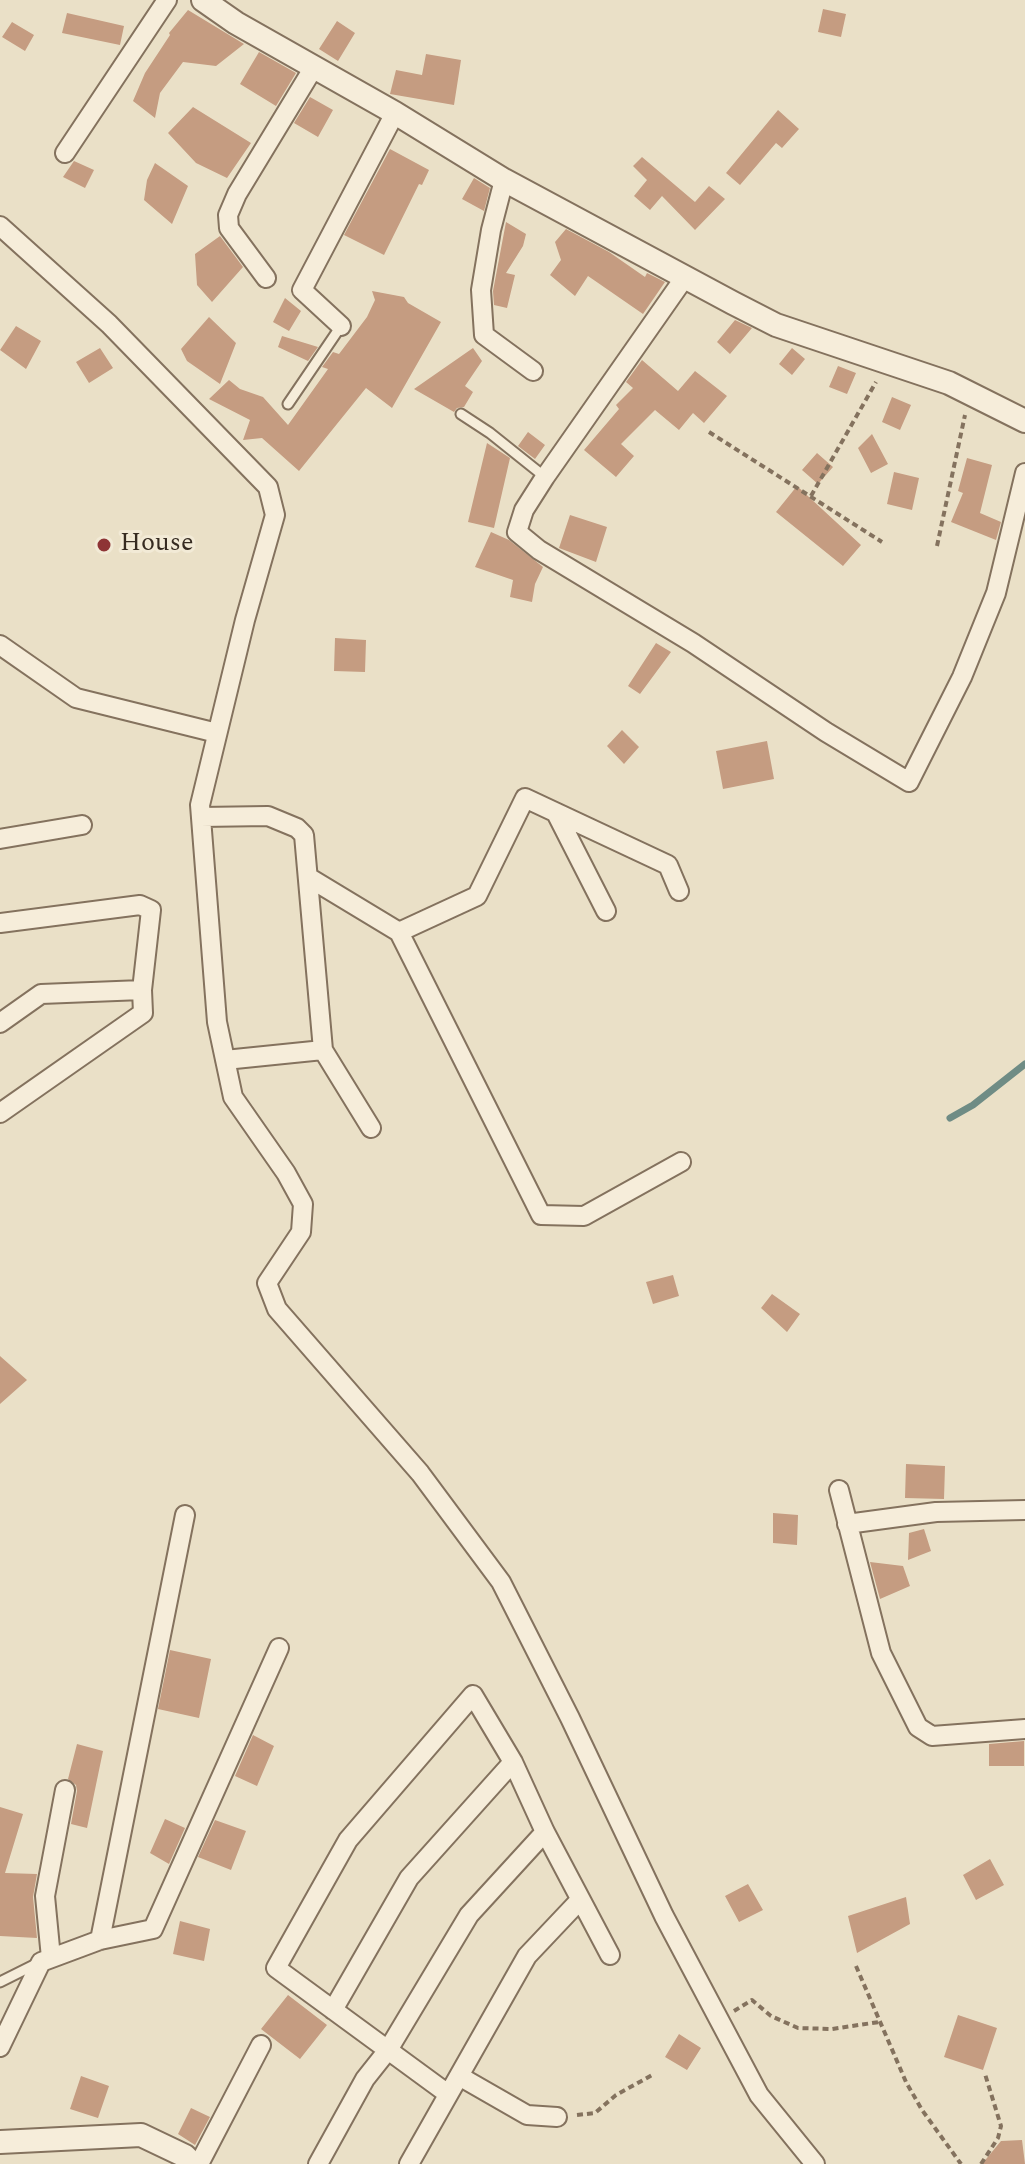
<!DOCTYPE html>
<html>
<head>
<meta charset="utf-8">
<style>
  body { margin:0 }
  canvas { display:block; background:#eae0c7 }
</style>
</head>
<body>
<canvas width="1025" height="2164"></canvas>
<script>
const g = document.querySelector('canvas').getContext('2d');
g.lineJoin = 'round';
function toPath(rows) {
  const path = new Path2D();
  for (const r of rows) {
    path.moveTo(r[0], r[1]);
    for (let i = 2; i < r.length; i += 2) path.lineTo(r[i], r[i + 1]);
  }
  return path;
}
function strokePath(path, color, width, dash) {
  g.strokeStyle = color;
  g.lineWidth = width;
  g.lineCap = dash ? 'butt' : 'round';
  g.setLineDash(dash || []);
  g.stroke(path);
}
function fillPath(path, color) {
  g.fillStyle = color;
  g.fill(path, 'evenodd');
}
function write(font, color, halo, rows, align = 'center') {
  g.font = font + ' Spectral,serif';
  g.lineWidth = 6;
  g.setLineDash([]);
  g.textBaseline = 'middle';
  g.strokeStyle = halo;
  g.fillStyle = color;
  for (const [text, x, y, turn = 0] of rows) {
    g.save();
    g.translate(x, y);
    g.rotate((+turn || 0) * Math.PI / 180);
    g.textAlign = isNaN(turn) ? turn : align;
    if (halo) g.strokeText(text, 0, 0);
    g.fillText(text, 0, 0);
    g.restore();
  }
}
const stream = toPath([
  [950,1118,973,1105,1025,1064]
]);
const building = toPath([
  [823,9,846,14,841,37,818,32],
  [188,10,244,44,216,66,183,62,160,93,155,118,133,101,145,73,170,35,169,33],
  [67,13,124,26,120,45,62,33],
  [337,21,355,33,338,61,319,49],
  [12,22,34,35,25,51,2,37],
  [259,52,296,73,276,106,240,84],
  [426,54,461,60,454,105,390,94,396,70,422,75],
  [310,97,333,110,318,137,294,123],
  [193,107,251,143,227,178,196,163,168,133],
  [778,110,799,129,782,148,776,143,740,185,726,173],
  [390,149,429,170,422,185,419,184,384,255,344,235],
  [642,157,695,202,709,186,725,199,695,230,662,196,650,210,634,196,647,180,633,166],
  [74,161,94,170,85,188,63,177],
  [155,163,188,186,172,224,144,200,147,180],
  [474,178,490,188,484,211,462,199],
  [506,222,526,234,523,246,506,273,515,275,507,308,494,305,493,291],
  [566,229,609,252,645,277,647,273,665,282,643,314,588,276,575,296,550,275,561,260,555,242],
  [220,236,243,267,212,302,197,285,195,254],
  [372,291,404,297,408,303,441,322,392,408,366,388,299,471,262,438,243,440,250,420,209,399,229,380,240,389,263,397,288,425,328,369,322,367,333,352,339,354,367,317,375,300],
  [285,298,301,311,289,331,273,322],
  [209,317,236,343,220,384,187,361,181,349],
  [735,320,752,328,730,354,717,342],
  [16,326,41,341,26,369,0,350],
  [282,336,318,347,308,361,278,347],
  [100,348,113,368,89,383,76,362],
  [473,348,482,361,465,386,473,392,464,407,457,408,454,412,414,389],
  [792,348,805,359,792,375,779,364],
  [642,360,678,391,695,371,727,396,704,423,693,413,679,430,655,410,621,444,634,456,616,477,584,450,619,409,616,405,633,388,626,382],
  [838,366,856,373,847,394,829,387],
  [892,397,911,405,900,430,882,422],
  [528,432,545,445,535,459,518,446],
  [872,434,888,464,871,473,858,448],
  [487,443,510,458,494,528,468,522],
  [817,453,833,467,818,484,802,470],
  [967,458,992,465,980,513,1001,522,996,540,951,522,963,493,958,491],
  [894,472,919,478,912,510,887,504],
  [797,486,861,545,843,566,776,512],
  [570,515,607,527,596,562,559,548],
  [491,532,509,540,543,567,535,584,532,602,510,597,513,580,475,567],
  [335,638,366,640,365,672,334,671],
  [656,643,671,652,640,694,628,686],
  [622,730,639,747,624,764,607,746],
  [767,741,774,779,723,789,716,751],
  [673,1275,679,1296,653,1304,646,1282],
  [772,1294,800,1314,787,1332,761,1308],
  [0,1356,27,1380,0,1404],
  [906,1464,945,1466,944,1499,905,1498],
  [773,1513,798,1515,797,1545,773,1543],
  [924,1529,931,1551,908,1560,909,1533],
  [870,1562,903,1566,910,1586,880,1599],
  [170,1650,211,1659,199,1718,158,1709],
  [253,1735,274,1746,257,1786,235,1776],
  [1024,1741,1024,1766,989,1766,989,1744],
  [77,1744,103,1751,87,1828,71,1824,77,1791,76,1785,68,1779],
  [0,1807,23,1814,5,1873,37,1874,33,1897,37,1938,0,1936],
  [165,1819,185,1828,169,1864,150,1853],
  [215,1820,246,1831,231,1870,198,1857],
  [990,1859,1004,1885,976,1900,963,1875],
  [748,1884,763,1910,739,1922,725,1896],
  [906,1897,910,1924,857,1953,848,1916],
  [180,1921,210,1929,204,1961,173,1954],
  [288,1995,327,2025,300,2059,261,2029],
  [958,2015,997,2028,983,2070,944,2057],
  [679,2034,701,2048,687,2070,665,2057],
  [81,2076,109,2086,98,2118,70,2109],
  [191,2108,210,2117,195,2145,178,2134],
  [1022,2140,1025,2164,982,2164,1001,2141]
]);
const path = toPath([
  [709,432,882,542],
  [811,496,876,382],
  [937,546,965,415],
  [856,1966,906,2082,922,2110,961,2164],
  [734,2011,752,2000,771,2016,798,2028,832,2029,879,2022],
  [577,2115,595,2113,616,2095,654,2074],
  [981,2164,998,2138,1001,2126,985,2074]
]);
const service = toPath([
  [288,404,341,326],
  [461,414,490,433,545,477],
  [0,1982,36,1964]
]);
const minor = toPath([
  [65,153,167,0],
  [504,180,491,230,481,290,484,335,533,371],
  [0,226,109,324,268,487,275,515,245,620,200,805,217,1022,233,1097,286,1173,303,1204,301,1232,267,1283,277,1309,420,1473,501,1582,570,1718,664,1916,759,2095,815,2164],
  [685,277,545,477,524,510,517,532,539,550,693,643,826,732,909,782,962,677,996,593,1025,473],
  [266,278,229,228,228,215,237,194,314,67],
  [341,326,302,290,395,113],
  [0,645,76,698,217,733],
  [556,813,606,911],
  [201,817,268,816,297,828,304,835,323,1050,371,1128],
  [0,839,82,825],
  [308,877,399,932,541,1215,584,1216,681,1162],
  [0,923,140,905,151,910,142,990,143,1013,0,1113],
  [399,932,477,896,525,798,668,865,679,891],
  [0,1023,41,994,142,990],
  [225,1060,323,1050],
  [839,1490,881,1653,918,1727,932,1736,1025,1729],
  [847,1524,936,1512,1025,1510],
  [100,1940,185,1515],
  [51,1958,45,1896,65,1790],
  [333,2010,409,1878,513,1762],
  [0,2047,41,1962,100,1940,153,1929,279,1648],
  [459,2076,527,2115,557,2117],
  [448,2094,276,1968,348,1840,473,1695,513,1762,545,1832,610,1955],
  [199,2164,261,2045],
  [318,2164,365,2079,388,2050,469,1915,545,1832],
  [409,2164,527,1956,579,1901]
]);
const tertiary = toPath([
  [203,0,236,23,395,113,504,180,733,303,776,325,949,383,1025,421],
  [0,2142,141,2135,185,2156,193,2164]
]);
const markers = [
  [104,545,8,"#8e3435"]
];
const poiNames = [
  ["House",120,545]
];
strokePath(stream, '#6f8c85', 7);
fillPath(building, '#c59c81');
strokePath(service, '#84725e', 13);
strokePath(minor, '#84725e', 22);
strokePath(tertiary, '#84725e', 26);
strokePath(path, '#84725e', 4, [6, 4]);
strokePath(service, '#f6edda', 9);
strokePath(minor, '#f6edda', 18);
strokePath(tertiary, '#f6edda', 22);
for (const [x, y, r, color] of markers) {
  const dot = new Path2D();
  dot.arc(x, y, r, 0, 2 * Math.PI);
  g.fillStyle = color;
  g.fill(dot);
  strokePath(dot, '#f2ead6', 3);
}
write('26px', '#362b21', '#f2ead6', poiNames, 'left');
</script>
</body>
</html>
